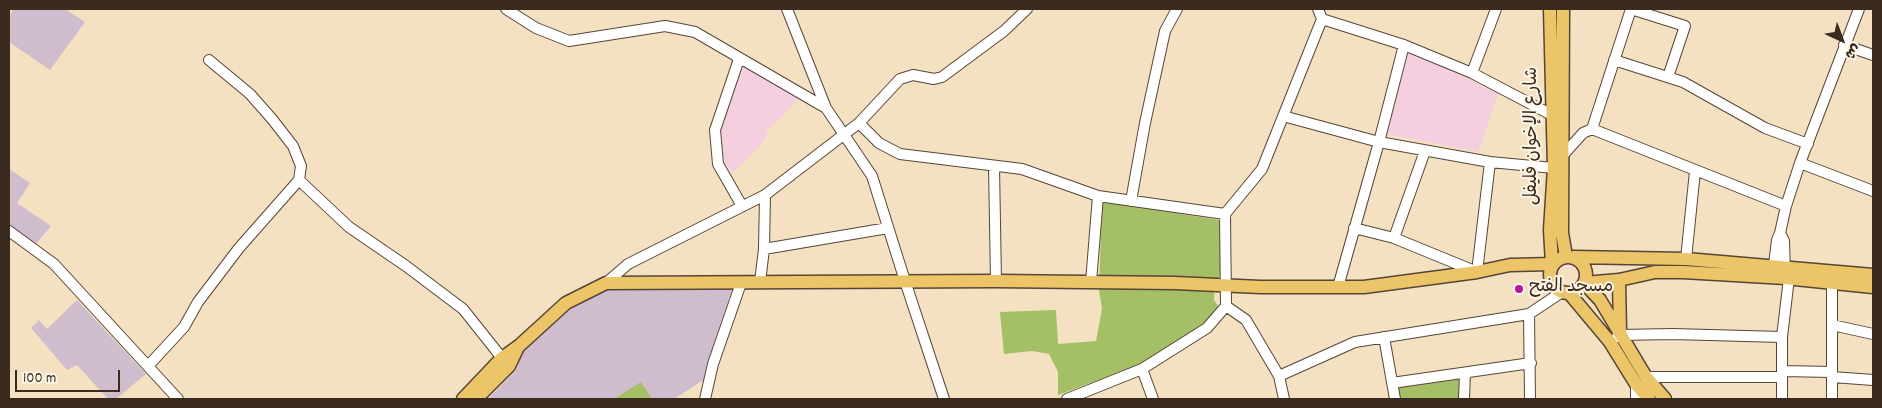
<!DOCTYPE html>
<html>
<head>
<meta charset="utf-8">
<style>
  body { margin:0 }
  #map { position:relative; width:1882px; height:408px; overflow:hidden; background:#f3e1c2; font-family:Dekko,"Playpen Sans Arabic",sans-serif }
  canvas { display:block }
  .frame { position:absolute; inset:0; border:10px solid #3b2a1e; pointer-events:none }
  .north { position:absolute; left:1817px; top:15px; width:50px; height:50px; -webkit-text-stroke:4px #fcf5e5; paint-order:stroke; rotate:137deg; font-size:14px; font-weight:700; line-height:20px; text-align:center; color:#3b2a1e }
  .north::after { content:''; display:block; margin:auto; width:18px; height:22px; background:#3b2a1e; clip-path:polygon(50% 0,100% 100%,50% 72%,0 100%) }
  .scale { position:absolute; left:15px; top:370px; width:105px; height:22px; box-sizing:border-box; border:2px solid #3b2a1e; border-top:0; padding-left:6px; font-size:15px; line-height:18px; white-space:nowrap; color:#3b2a1e; -webkit-text-stroke:4px #fcf5e5; paint-order:stroke }
</style>
</head>
<body>
<div id="map">
<canvas width="1882" height="408"></canvas>
<div class="frame"></div>
<div class="north">ش</div>
<div class="scale">100 m</div>
</div>
<script>
const g = document.querySelector('canvas').getContext('2d');
g.lineJoin = 'round';
function fillPath(path, color) {
  g.fillStyle = color;
  g.fill(path, 'evenodd');
}
function toPath(rows) {
  const path = new Path2D();
  for (const r of rows) {
    if (r.length === 3) {
      path.moveTo(r[0] + r[2], r[1]);
      path.arc(r[0], r[1], r[2], 0, 2 * Math.PI);
      continue;
    }
    path.moveTo(r[0], r[1]);
    for (let i = 2; i < r.length; i += 2) path.lineTo(r[i], r[i + 1]);
  }
  return path;
}
function strokePath(path, color, width, dash) {
  g.strokeStyle = color;
  g.lineWidth = width;
  g.lineCap = dash ? 'butt' : 'round';
  g.setLineDash(dash || []);
  g.stroke(path);
}
function write(font, color, halo, rows, align = 'center') {
  g.font = font + ' Dekko,"Playpen Sans Arabic",sans-serif';
  g.lineWidth = 4;
  g.setLineDash([]);
  g.textBaseline = 'middle';
  g.strokeStyle = halo;
  g.fillStyle = color;
  for (const [text, x, y, turn = 0] of rows) {
    g.save();
    g.translate(x, y);
    g.rotate((+turn || 0) * Math.PI / 180);
    g.textAlign = isNaN(turn) ? turn : align;
    if (halo) g.strokeText(text, 0, 0);
    g.fillText(text, 0, 0);
    g.restore();
  }
}
const built = toPath([
  [1408,53,1449,69,1498,94,1478,152,1387,134],
  [739,63,800,98,768,130,764,141,733,173,720,156,719,127]
]);
const industrial = toPath([
  [13,9,65,9,85,22,50,70,9,42,9,18],
  [9,169,30,183,17,203,51,226,35,245,9,225],
  [732,289,708,361,705,379,674,399,652,399,641,383,614,399,488,399,516,370,525,349,569,310,606,290],
  [77,300,146,374,116,399,108,399,77,365,67,370,31,328,39,320,47,329]
]);
const green = toPath([
  [1102,201,1219,220,1222,272,1215,283,1214,300,1218,306,1204,325,1139,365,1058,395,1058,372,1049,354,1032,351,1004,354,1000,312,1056,310,1058,344,1096,341,1102,309,1099,290],
  [1461,377,1461,399,1398,399,1396,386],
  [641,382,652,399,614,399]
]);
const minor = toPath([
  [506,9,536,28,569,41,665,26,695,32,826,108,872,176,905,281,944,399],
  [787,9,826,108],
  [1322,19,1404,45,1472,73,1552,115],
  [1844,45,1873,55],
  [739,59,715,130,718,164,742,206],
  [209,60,250,94,272,119,293,146,301,166,299,180],
  [1614,60,1683,82,1765,128,1808,144],
  [1472,73,1496,9],
  [1283,116,1379,142,1490,162,1554,168],
  [859,123,879,143,900,154,1022,169,1098,196,1225,214],
  [1592,129,1786,206],
  [1564,154,1583,133,1592,129,1631,9,1685,26,1668,77],
  [1800,163,1873,191],
  [994,166,996,281],
  [1131,201,1145,123,1165,31,1177,9],
  [1354,228,1394,238,1477,272,1490,162],
  [9,231,54,264,178,399],
  [1780,233,1784,241,1785,273],
  [1394,238,1425,151],
  [764,249,888,228],
  [1686,259,1695,171],
  [1773,273,1777,240,1780,233,1786,206,1800,163,1859,9],
  [760,282,764,249,765,195],
  [1091,282,1098,196],
  [606,283,628,264,765,195,859,123,900,79,913,75,934,79,942,77,1004,31,1027,9],
  [1338,287,1379,142,1404,45],
  [1226,306,1246,320,1279,376,1284,399],
  [1832,325,1873,334],
  [1384,337,1395,399],
  [1617,337,1620,335,1673,334,1782,337],
  [148,366,184,327,198,302,239,248,299,180,349,227,406,266,463,309,502,358],
  [1142,369,1153,399],
  [1782,371,1832,372],
  [1279,376,1355,342,1529,314],
  [1646,377,1782,377],
  [1832,377,1873,380],
  [1392,383,1531,363],
  [1636,384,1636,399],
  [705,399,713,364,741,283],
  [1067,399,1142,369,1207,328,1226,306,1225,214,1262,169,1322,19,1318,9],
  [1464,399,1465,373],
  [1530,399,1529,314,1562,292],
  [1782,399,1782,337,1789,278],
  [1832,399,1832,275]
]);
const major = toPath([
  [1563,9,1562,233,1566,256],
  [1568,275,18],
  [1574,257,1686,259,1873,275],
  [1619,280,1620,332],
  [1584,283,1619,280,1655,272,1683,272,1785,278,1873,287],
  [1584,283,1600,300,1646,377,1665,399],
  [1569,293,1610,342,1636,384,1649,399],
  [463,399,502,358,520,345,566,303,606,283,996,281,1175,283,1260,287,1364,287,1477,272,1510,265,1552,264,1550,230,1554,168,1550,9],
  [476,399,509,366,518,347]
]);
const markers = [
  [1519,289,5,"#b5179e"]
];
const streetNames = [
  ["شارع الإخوان فليفل",1534,136,-90]
];
const poiNames = [
  ["مسجد الفتح",1529,289]
];
fillPath(built, '#f3cfdf');
fillPath(industrial, '#cfbdce');
fillPath(green, '#a5bf66');
strokePath(minor, '#574537', 12);
strokePath(major, '#574537', 15);
strokePath(minor, '#fff', 10);
strokePath(major, '#ecc569', 12);
for (const [x, y, r, color] of markers) {
  const dot = new Path2D();
  dot.arc(x, y, r, 0, 2 * Math.PI);
  g.fillStyle = color;
  g.fill(dot);
  strokePath(dot, '#fcf5e5', 2);
}
write('18px', '#3b2a1e', '#fcf5e5', streetNames);
write('18px', '#3b2a1e', '#fcf5e5', poiNames, 'left');
</script>
</body>
</html>
